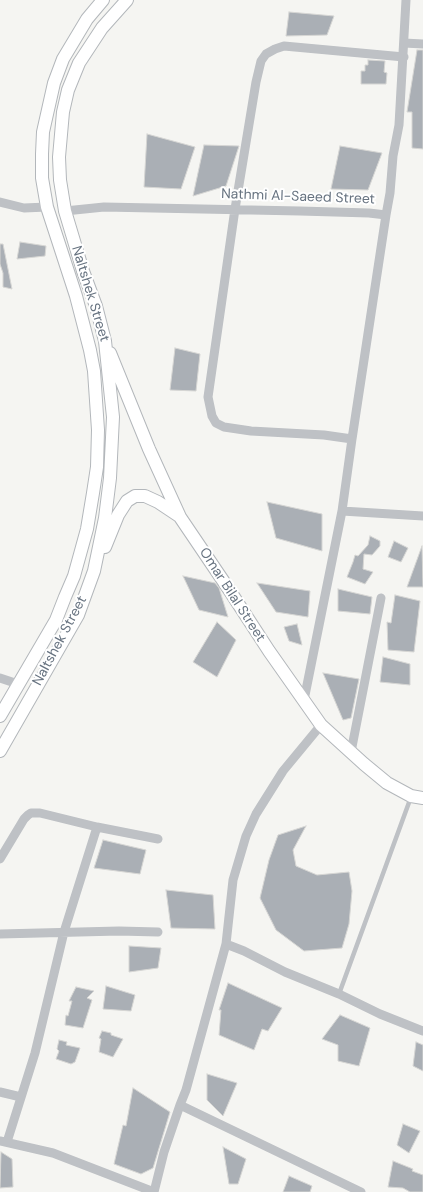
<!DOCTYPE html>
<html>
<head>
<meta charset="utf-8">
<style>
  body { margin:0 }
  canvas { display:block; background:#f5f5f2 }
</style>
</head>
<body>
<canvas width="423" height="1192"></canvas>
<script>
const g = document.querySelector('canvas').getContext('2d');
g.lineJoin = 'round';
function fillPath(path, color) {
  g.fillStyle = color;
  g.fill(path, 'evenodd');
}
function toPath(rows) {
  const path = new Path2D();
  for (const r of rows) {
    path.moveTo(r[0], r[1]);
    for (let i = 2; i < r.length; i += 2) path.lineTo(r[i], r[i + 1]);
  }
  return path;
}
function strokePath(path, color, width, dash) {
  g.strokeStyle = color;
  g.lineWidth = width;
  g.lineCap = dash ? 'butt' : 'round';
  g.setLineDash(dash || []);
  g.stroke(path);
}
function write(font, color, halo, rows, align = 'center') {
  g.font = font + ' "DM Sans",sans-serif';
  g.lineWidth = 4;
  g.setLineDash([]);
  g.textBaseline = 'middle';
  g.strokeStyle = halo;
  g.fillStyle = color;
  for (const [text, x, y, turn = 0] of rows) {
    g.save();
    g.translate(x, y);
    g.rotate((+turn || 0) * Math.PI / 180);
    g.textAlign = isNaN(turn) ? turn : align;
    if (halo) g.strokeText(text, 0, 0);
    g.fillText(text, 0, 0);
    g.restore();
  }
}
const building = toPath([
  [289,12,334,16,327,35,286,36,289,12],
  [417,50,423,50,423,149,412,148,412,112,407,112,417,50],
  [368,60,385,61,384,72,387,73,386,84,361,84,361,71,365,71,365,65,368,65,368,60],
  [147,134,195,147,181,189,144,187,147,134],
  [204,145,239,146,226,186,193,196,204,145],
  [340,146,382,153,368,190,331,189,340,146],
  [20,242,46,246,45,256,17,259,20,242],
  [0,244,3,244,12,289,3,287,3,273,0,264,0,244],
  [175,348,200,354,196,391,170,390,175,348],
  [267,502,322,514,322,551,276,538,267,502],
  [370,536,380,541,380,546,372,555,364,554,363,569,373,572,365,584,347,577,353,562,355,555,358,556,368,545,370,536],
  [394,541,408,548,401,562,388,557,394,541],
  [422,546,423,587,407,587,422,546],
  [183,576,215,583,219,588,228,617,199,610,183,576],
  [257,583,310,591,308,617,276,612,257,583],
  [338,589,372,597,370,614,338,611,338,589],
  [395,595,420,601,414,652,388,650,387,622,391,623,395,595],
  [217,622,236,640,217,677,193,662,217,622],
  [297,624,302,645,289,641,284,627,297,624],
  [383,657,410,664,410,685,380,682,383,657],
  [323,673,359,679,351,718,343,720,323,673],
  [306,826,293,850,296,866,317,875,349,872,352,891,349,924,342,948,304,951,276,930,260,898,269,860,278,835,306,826],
  [103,840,146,850,140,874,94,868,103,840],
  [166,890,213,895,215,929,171,928,166,890],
  [129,946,161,948,158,968,129,972,129,946],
  [228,983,282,1008,268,1031,262,1029,254,1050,219,1035,221,1010,219,1010,228,983],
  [106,986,135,995,131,1011,103,1009,106,986],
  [76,987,94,991,87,998,92,1000,83,1028,65,1025,66,1015,68,1016,72,1001,69,1001,76,987],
  [340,1015,370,1028,359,1066,338,1061,338,1045,322,1039,340,1015],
  [102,1031,111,1033,111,1035,123,1039,113,1057,99,1052,101,1039,99,1038,102,1031],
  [59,1040,67,1042,66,1045,80,1048,75,1062,71,1064,56,1059,59,1051,57,1049,59,1040],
  [416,1042,423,1045,423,1071,413,1066,416,1042],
  [207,1074,237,1083,223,1116,207,1100,207,1074],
  [133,1088,170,1112,153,1168,141,1174,114,1164,123,1125,126,1126,133,1088],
  [403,1124,420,1131,409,1153,397,1145,403,1124],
  [223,1147,246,1159,238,1184,229,1184,223,1147],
  [1,1152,12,1159,13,1187,0,1188,1,1152],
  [393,1161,413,1169,412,1171,423,1175,423,1192,410,1192,403,1188,388,1187,393,1161],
  [289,1176,312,1186,310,1192,283,1192,289,1176]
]);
const lane = toPath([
  [339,994,411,797]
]);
const street = toPath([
  [404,43,423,44],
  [0,202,24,208,47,207],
  [65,211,104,207,300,211,369,213,386,215,390,193,393,156,399,125,406,0],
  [352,439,386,215],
  [342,511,352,439,324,435,251,431,224,427,216,423,212,416,208,397,235,209,256,82,261,61,266,54,275,49,284,46,404,57],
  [0,678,18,684],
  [304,700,342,511,423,516],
  [321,725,283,771,256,814,246,836,233,880,226,944,186,1090,180,1105,361,1192],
  [351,752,381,598],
  [0,859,24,819,28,815,31,813,40,813,97,827,158,839],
  [0,934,119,931,158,932],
  [226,944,244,951,285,972,339,994,380,1014,423,1031],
  [0,1092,21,1097],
  [0,1141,53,1153,154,1192],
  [7,1142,35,1053,64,932,97,827],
  [154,1192,164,1152,180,1105]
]);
const secondary = toPath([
  [110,353,149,449,180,517,228,588,269,651,321,725,364,764,387,783,411,796,423,798],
  [105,547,118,515,127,501,135,496,145,496,158,502,179,516],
  [0,716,56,620,65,597,74,576,87,529,93,493,97,467,98,430,94,371,90,350,76,296,47,207,42,178,42,154,43,132,54,83,63,59,87,19,103,0],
  [0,751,78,615,94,571,105,518,110,478,113,417,105,341,96,306,83,271,65,211,60,180,59,157,63,112,68,90,79,63,102,28,127,0]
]);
const streetNames = [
  ["Nathmi Al-Saeed Street",298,197,2],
  ["Naltshek Street",90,294,73],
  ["Omar Bilal Street",232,595,57],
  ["Naltshek Street",60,641,-62]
];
fillPath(building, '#aaafb5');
strokePath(building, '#d6d6d4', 1);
strokePath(secondary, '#b3b7bb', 14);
strokePath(lane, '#bec1c5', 4.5);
strokePath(street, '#bec1c5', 9);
strokePath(secondary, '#fff', 12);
write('14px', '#677380', '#fff', streetNames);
</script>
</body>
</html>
